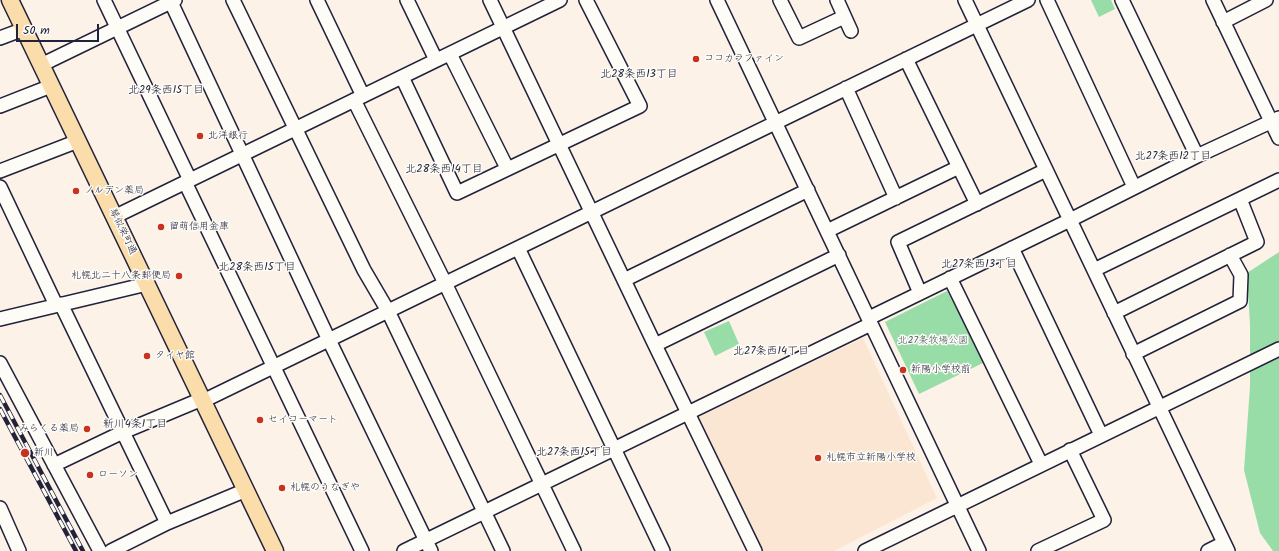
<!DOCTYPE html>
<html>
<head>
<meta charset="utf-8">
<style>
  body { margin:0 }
  #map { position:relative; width:1279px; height:551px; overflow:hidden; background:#fcf2e7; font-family:Kalam,sans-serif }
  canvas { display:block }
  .scale { position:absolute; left:16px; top:24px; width:83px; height:18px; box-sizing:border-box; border:2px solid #22223b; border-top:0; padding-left:5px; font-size:12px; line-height:14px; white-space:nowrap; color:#22223b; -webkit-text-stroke:3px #fdfcf7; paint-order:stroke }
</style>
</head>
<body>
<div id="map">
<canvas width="1279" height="551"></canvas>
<div class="scale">50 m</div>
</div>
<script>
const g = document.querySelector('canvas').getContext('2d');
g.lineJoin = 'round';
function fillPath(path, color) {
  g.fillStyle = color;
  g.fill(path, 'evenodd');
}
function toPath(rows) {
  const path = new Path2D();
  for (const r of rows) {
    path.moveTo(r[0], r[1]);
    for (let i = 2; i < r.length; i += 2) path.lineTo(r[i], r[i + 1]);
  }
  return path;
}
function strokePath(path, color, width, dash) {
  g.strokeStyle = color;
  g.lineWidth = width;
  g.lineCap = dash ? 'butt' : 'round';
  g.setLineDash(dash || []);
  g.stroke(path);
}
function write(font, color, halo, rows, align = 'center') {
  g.font = font + ' Kalam,"Klee One",sans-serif';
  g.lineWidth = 3;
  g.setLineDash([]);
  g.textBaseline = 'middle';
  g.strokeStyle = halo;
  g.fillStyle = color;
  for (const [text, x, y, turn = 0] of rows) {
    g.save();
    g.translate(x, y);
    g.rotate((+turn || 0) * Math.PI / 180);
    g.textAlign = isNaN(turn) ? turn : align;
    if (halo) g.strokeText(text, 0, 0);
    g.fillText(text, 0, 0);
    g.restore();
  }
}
const built = toPath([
  [863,338,937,498,834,551,762,551,699,417]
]);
const green = toPath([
  [1091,0,1111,0,1115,9,1099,17],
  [1279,252,1279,551,1273,551,1260,533,1244,470,1250,387,1250,325,1247,273],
  [947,291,985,362,919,394,885,322],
  [729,321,739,344,715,356,704,332]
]);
const minor = toPath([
  [104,0,190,180],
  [170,0,329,340,431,551],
  [233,0,364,270,388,311,503,551],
  [317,0,363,96],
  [407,0,436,60],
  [490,0,655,345,755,551],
  [717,0,979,551],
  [780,0,799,38,844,17],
  [837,0,851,31],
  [965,0,1228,551],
  [1047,0,1134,187],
  [1122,0,1197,156],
  [1213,0,1279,138],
  [1223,22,1266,0],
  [0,38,24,29],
  [450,54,507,168],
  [906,59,977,204],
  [41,65,175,0],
  [402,77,457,193,640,106,586,0],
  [846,88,896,198],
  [354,100,445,283,574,551],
  [0,106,51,86],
  [0,171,78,141],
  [185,182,362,551],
  [0,187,56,305],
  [114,217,560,0],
  [827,231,959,167],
  [518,248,663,551],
  [1012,248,1101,435],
  [1094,270,1279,180],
  [950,278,1041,464],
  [624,280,808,190],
  [920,293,898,242,1046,170],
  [61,304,167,523],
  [1114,313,1257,242,1240,199],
  [869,318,1070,220,1197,156,1279,118],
  [0,319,147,284],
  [655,345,839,255],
  [1133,354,1240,301,1241,275,1230,255],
  [0,363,100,551],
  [203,401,1028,0],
  [54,465,123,432,202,399],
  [0,508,19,551],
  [111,551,167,523,246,490],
  [404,551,871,324],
  [865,551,1279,349],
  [1038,551,1104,520,1070,450],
  [1208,551,1224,543]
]);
const major = toPath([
  [10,0,275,551]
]);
const rail = toPath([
  [0,395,83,551],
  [0,409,76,551]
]);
const markers = [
  [696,59,4,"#c8321e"],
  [200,136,4,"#c8321e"],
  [76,191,4,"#c8321e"],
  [161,227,4,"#c8321e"],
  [179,276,4,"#c8321e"],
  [147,356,4,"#c8321e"],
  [903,370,4,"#c8321e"],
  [260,420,4,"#c8321e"],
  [87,429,4,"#c8321e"],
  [25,453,5,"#c8321e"],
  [818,458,4,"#c8321e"],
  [90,475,4,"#c8321e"],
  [282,488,4,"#c8321e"]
];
const poiNames = [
  ["ココカラファイン",704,59],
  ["北洋銀行",208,136],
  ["ノルデン薬局",84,191],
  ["留萌信用金庫",169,227],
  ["札幌北二十八条郵便局",171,276,"right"],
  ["タイヤ館",155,356],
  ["新陽小学校前",911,370],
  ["セイコーマート",268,420],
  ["みらくる薬局",79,429,"right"],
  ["新川",34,453],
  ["札幌市立新陽小学校",826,458],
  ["ローソン",98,475],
  ["札幌のうなぎや",290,488]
];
const streetNames = [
  ["琴似栄町通",122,232,64]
];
const parkNames = [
  ["北27条牧場公園",933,341]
];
const neighbourhoodNames = [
  ["北28条西13丁目",639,75],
  ["北29条西15丁目",166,91],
  ["北27条西12丁目",1173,157],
  ["北28条西14丁目",444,170],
  ["北27条西13丁目",979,265],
  ["北28条西15丁目",257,268],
  ["北27条西14丁目",771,352],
  ["新川4条1丁目",135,425],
  ["北27条西15丁目",574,453]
];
fillPath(built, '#fbe6d4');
fillPath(green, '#98dca8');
strokePath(minor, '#22223b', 16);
strokePath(major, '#22223b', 19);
strokePath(minor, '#fdfcf7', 13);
strokePath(major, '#fbddab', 16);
strokePath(rail, '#22223b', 4.5);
strokePath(rail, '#fdfcf7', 3, [9]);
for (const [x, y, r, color] of markers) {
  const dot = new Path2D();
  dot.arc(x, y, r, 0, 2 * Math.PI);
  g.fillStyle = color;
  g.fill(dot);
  strokePath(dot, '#fdfcf7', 1.5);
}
write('10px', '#22223b', '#fdfcf7', poiNames, 'left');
write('10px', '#22223b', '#fdfcf7', streetNames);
write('10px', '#455a5c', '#fdfcf7', parkNames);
write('11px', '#22223b', '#fdfcf7', neighbourhoodNames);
</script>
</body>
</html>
